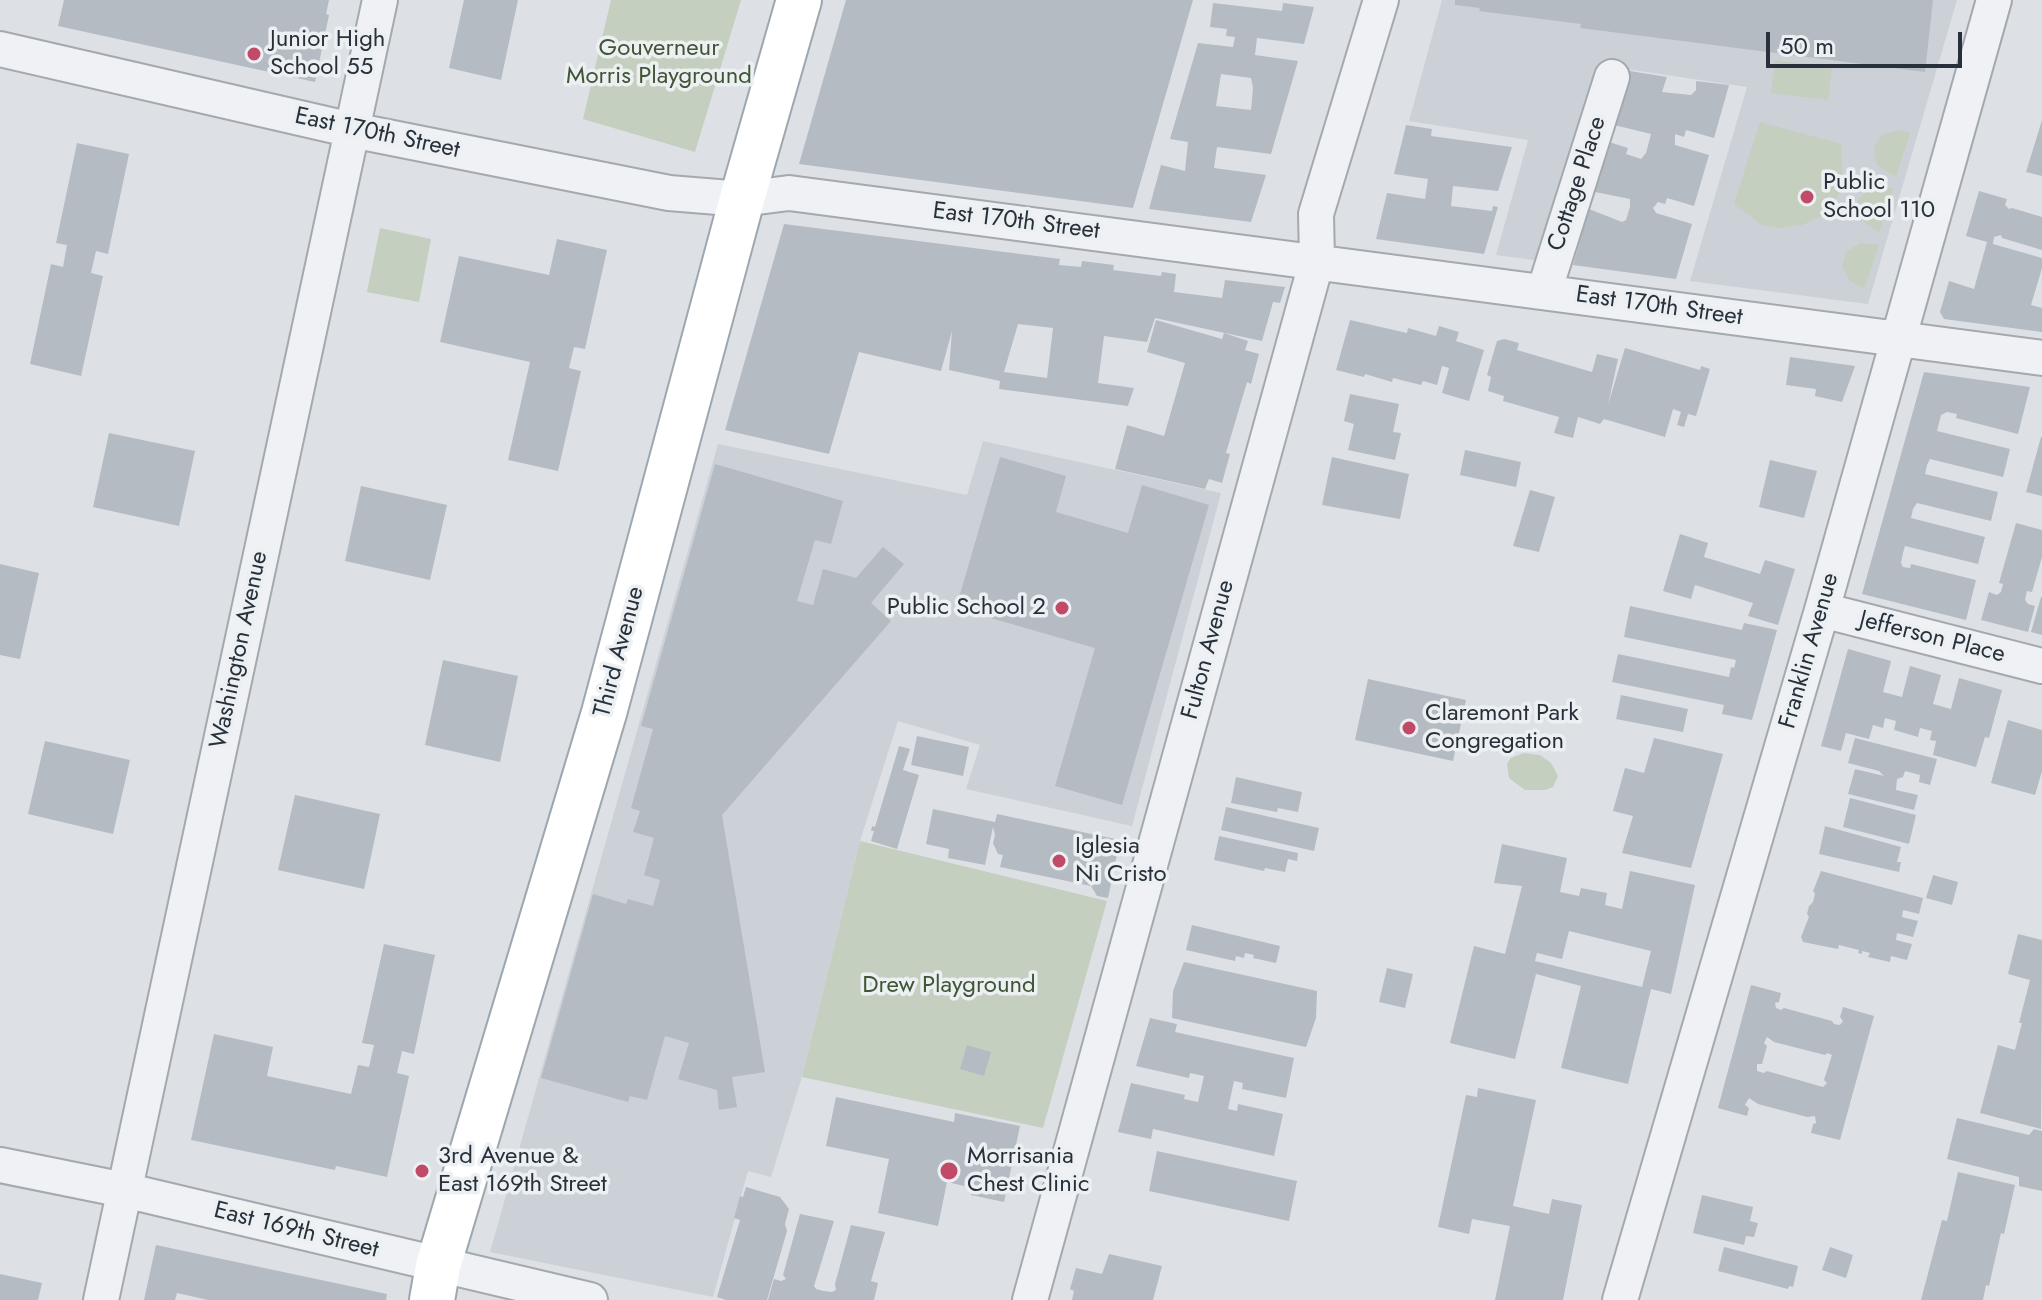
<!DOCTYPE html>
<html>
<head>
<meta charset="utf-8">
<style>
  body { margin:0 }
  #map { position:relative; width:2042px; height:1300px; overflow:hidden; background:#dde1e5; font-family:Jost,sans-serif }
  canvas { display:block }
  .scale { position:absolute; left:1766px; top:32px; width:196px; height:36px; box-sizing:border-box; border:4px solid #28313b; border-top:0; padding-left:10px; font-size:24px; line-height:28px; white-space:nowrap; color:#28313b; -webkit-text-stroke:6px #ecf0f3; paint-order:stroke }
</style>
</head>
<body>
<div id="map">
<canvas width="2042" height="1300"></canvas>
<div class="scale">50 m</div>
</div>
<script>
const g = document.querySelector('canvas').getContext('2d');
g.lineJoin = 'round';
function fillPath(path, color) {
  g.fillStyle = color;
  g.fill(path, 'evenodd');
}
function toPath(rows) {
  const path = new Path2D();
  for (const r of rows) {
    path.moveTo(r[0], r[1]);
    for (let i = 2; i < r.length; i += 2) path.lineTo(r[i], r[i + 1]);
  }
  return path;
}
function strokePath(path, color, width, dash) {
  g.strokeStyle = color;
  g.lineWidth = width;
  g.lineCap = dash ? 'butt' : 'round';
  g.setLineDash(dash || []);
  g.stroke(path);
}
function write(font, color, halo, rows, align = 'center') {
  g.font = font + ' Jost,sans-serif';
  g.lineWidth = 7;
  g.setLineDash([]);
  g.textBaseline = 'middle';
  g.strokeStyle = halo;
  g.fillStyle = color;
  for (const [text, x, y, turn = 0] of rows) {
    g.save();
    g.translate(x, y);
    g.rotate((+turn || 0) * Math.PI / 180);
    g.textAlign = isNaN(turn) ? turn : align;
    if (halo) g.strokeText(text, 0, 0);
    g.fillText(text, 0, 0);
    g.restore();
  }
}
const built = toPath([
  [1442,0,1957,0,1868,304,1690,281,1747,87,1599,65,1541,261,1496,255,1528,140,1409,121],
  [983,441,1221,493,1132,826,966,789,980,745,898,721,860,841,802,1077,771,1177,748,1171,713,1297,490,1252,718,444,967,495]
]);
const green = toPath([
  [611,0,741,0,695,152,583,119],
  [1775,60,1832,67,1828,100,1771,93],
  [1760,122,1841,144,1843,184,1838,196,1822,216,1802,225,1782,228,1762,225,1734,204],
  [1902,130,1910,133,1896,177,1882,169,1876,163,1874,146,1883,134],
  [1884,186,1893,189,1879,233,1859,218,1857,202,1866,190],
  [380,228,431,239,419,302,367,292],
  [1860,243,1879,245,1864,289,1850,281,1842,267,1846,252],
  [1524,753,1540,755,1551,763,1558,776,1553,787,1545,790,1525,790,1509,778,1507,764,1511,758],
  [860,841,1107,901,1043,1128,802,1077]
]);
const building = toPath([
  [64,0,329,0,326,14,329,15,315,82,58,26],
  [464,0,518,0,501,80,449,68],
  [846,0,1193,0,1133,208,799,164],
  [1455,0,1933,0,1925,72,1580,28,1581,24,1479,11,1480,8,1455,5],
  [1213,3,1282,11,1283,3,1314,7,1304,44,1257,38,1255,55,1298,61,1271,154,1217,147,1214,168,1266,175,1251,222,1149,209,1161,165,1185,171,1188,142,1170,139,1198,43,1233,47,1235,37,1226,36,1227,29,1210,27],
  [1221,74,1251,78,1253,88,1251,110,1216,106],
  [1630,71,1667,77,1662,92,1691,95,1696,90,1696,81,1729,85,1714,138,1686,130,1684,137,1675,134,1675,145,1709,155,1694,206,1667,198,1665,204,1658,202,1653,208,1656,213,1692,224,1676,279,1573,265,1589,209,1622,222,1626,220,1630,207,1630,199,1595,192,1609,142,1628,148,1626,154,1641,159,1646,153,1651,134,1614,125],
  [2042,120,2042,176,2026,172],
  [1406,125,1432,129,1431,136,1512,147,1498,191,1453,186,1451,206,1492,211,1493,206,1498,207,1484,254,1376,239,1387,193,1425,199,1428,179,1394,174],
  [77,143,129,154,108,254,96,251,91,273,103,276,81,376,30,364,51,264,63,267,67,245,56,243],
  [1979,191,2007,199,2005,205,2009,209,2012,208,2042,217,2042,250,2002,238,2001,235,1994,237,1993,244,2042,258,2042,268,2031,305,2042,308,2042,332,1944,319,1940,312,1949,281,1974,289,1987,242,1966,236],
  [784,224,1060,259,1059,265,1081,267,1082,261,1114,265,1113,270,1161,276,1162,272,1176,274,1174,292,1222,298,1225,280,1285,287,1280,303,1273,302,1262,341,1155,318,1147,342,1104,336,1098,383,1134,388,1128,406,999,389,1000,381,949,370,952,331,941,371,859,352,829,454,725,430],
  [1018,324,1053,328,1047,378,1004,372],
  [557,239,607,250,585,349,574,347,569,368,581,371,558,471,508,460,530,362,440,342,459,256,549,275],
  [1156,320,1222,339,1224,333,1248,341,1245,350,1259,354,1251,384,1247,382,1226,453,1230,454,1222,483,1209,479,1205,489,1115,469,1127,425,1164,436,1185,363,1147,352],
  [1350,320,1407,333,1408,328,1436,336,1439,326,1459,332,1456,341,1484,350,1469,401,1442,393,1449,368,1442,366,1437,385,1423,381,1421,385,1393,378,1392,382,1365,374,1364,377,1336,370],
  [1504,339,1519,343,1517,350,1592,372,1597,354,1618,359,1608,405,1625,348,1700,370,1701,366,1710,369,1696,416,1688,414,1684,427,1677,425,1681,412,1673,409,1665,437,1604,419,1600,424,1578,417,1573,438,1554,433,1559,417,1503,401,1504,396,1488,391,1491,377,1487,375,1497,341],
  [1790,357,1855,366,1842,402,1815,396,1816,389,1786,385],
  [1924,372,2030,387,2018,434,1956,418,1957,414,1947,412,1941,415,1937,431,2010,449,2003,477,1930,459,1927,465,1925,474,1998,492,1991,521,1917,503,1913,509,1911,518,1985,537,1978,564,1905,546,1903,553,1901,563,1903,567,1910,568,1911,564,1976,580,1966,620,1862,594],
  [1350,394,1399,404,1393,432,1401,433,1395,460,1348,450,1354,424,1344,421],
  [109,433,195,451,179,526,93,507],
  [2041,437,2042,437,2042,496,2026,492],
  [1465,450,1521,462,1516,487,1460,475],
  [1000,457,1066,476,1056,512,1128,533,1142,485,1209,505,1122,805,1055,786,1095,648,956,608],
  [1332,457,1409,474,1400,519,1322,505],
  [1770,460,1817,471,1804,518,1759,507],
  [715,464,843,501,831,544,815,540,797,601,813,605,823,569,856,578,883,547,904,564,871,603,891,621,722,815,765,1072,732,1077,737,1107,719,1110,717,1090,678,1079,689,1043,665,1036,647,1100,630,1096,628,1102,541,1078,593,894,626,904,628,899,653,906,660,880,644,875,654,838,633,832,640,811,631,808,653,729,641,726],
  [361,486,447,505,430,580,345,561],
  [1530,490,1555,497,1539,552,1513,546],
  [2016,523,2042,530,2042,557,2032,592,2027,591,2025,600,2028,604,2035,606,2028,632,1981,620,1989,592,1997,595,2001,592,2003,584,1999,583],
  [1680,534,1708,543,1704,557,1760,574,1765,560,1795,569,1778,625,1748,616,1753,603,1695,585,1691,599,1663,591],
  [0,564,39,573,20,659,0,655],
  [2041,597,2042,597,2042,635,2031,632],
  [1630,606,1742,630,1744,623,1777,630,1752,720,1722,714,1724,705,1612,682,1618,654,1729,677,1731,667,1734,668,1736,660,1624,637],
  [1848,649,1891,661,1883,692,1902,697,1910,666,1941,675,1933,704,1951,709,1959,678,2002,690,1989,738,1985,737,1976,767,1933,755,1936,741,1930,740,1932,731,1920,728,1918,737,1894,730,1896,721,1885,718,1883,728,1873,725,1869,739,1846,733,1841,751,1821,746],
  [443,660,518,676,500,762,425,745],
  [1368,679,1466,700,1453,761,1355,740],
  [1621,695,1688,709,1683,732,1616,719],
  [2008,720,2042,730,2042,771,2035,795,1991,783],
  [917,736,969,747,963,776,911,765],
  [1654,738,1723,754,1691,868,1622,853,1633,816,1613,811,1625,768,1644,773],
  [1855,738,1937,759,1930,785,1919,782,1920,775,1905,771,1903,777,1897,779,1896,790,1918,795,1914,810,1848,794,1855,769,1884,776,1879,771,1848,763],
  [45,741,130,760,113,834,28,814],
  [899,746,910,749,903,770,919,775,897,849,871,841,874,831,871,831,872,826,875,827],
  [1236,777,1302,792,1298,812,1278,808,1277,812,1231,803],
  [295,795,380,814,364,889,278,870],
  [1850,798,1916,815,1909,844,1843,827],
  [1226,807,1319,828,1314,851,1221,830],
  [933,809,995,822,997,814,1120,840,1108,898,1097,896,1091,886,1000,867,1003,855,998,854,993,843,995,835,993,827,985,865,948,858,949,849,926,844],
  [1825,826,1901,847,1897,862,1901,862,1899,872,1819,854],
  [1219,836,1298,853,1297,861,1288,859,1285,872,1265,868,1264,871,1214,860],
  [1502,844,1567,858,1560,892,1579,896,1581,888,1607,893,1605,905,1622,909,1630,871,1695,885,1671,994,1651,989,1628,1084,1561,1068,1581,986,1536,974,1515,1059,1450,1043,1474,946,1505,954,1522,886,1494,883],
  [1569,931,1651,951,1642,987,1535,961,1537,953,1562,959],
  [1821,871,1923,898,1919,914,1903,910,1902,917,1918,921,1913,937,1897,933,1896,940,1912,944,1907,960,1891,956,1890,962,1868,957,1870,953,1862,951,1862,954,1858,953,1859,950,1839,945,1838,949,1803,942,1801,937,1809,917,1807,914,1809,906,1813,902,1815,894,1813,891],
  [1933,875,1958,882,1952,905,1926,898],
  [1192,925,1280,946,1276,963,1253,958,1254,955,1245,953,1244,958,1236,956,1235,961,1186,950],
  [2018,934,2042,940,2041,1129,1980,1113,1998,1045,2015,1050,2022,1023,2019,1023,2030,980,2008,974],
  [384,944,435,955,414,1054,402,1051,397,1073,409,1076,387,1177,336,1166,335,1170,191,1140,214,1034,273,1047,267,1076,351,1094,358,1065,369,1067,374,1045,362,1043],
  [1184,962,1317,991,1316,1018,1306,1047,1172,1018,1173,991],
  [1387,968,1413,974,1405,1008,1379,1002],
  [1751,985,1781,993,1779,1002,1775,1003,1776,1008,1781,1010,1784,1008,1832,1021,1834,1024,1840,1025,1843,1021,1840,1017,1843,1007,1874,1016,1840,1140,1811,1133,1813,1124,1816,1123,1815,1116,1807,1117,1758,1104,1749,1098,1745,1105,1749,1108,1747,1116,1718,1108],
  [1767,1037,1774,1042,1825,1055,1827,1053,1832,1055,1824,1080,1827,1083,1823,1087,1767,1071,1764,1073,1757,1071,1757,1064,1762,1064,1767,1046,1764,1043],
  [1150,1018,1177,1024,1175,1032,1294,1058,1286,1098,1242,1089,1243,1083,1234,1081,1228,1109,1237,1111,1238,1104,1283,1114,1274,1156,1153,1129,1151,1139,1118,1132,1131,1083,1185,1095,1184,1099,1198,1102,1204,1076,1190,1073,1189,1078,1136,1066],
  [967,1045,991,1052,984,1076,960,1069],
  [1478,1088,1536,1100,1513,1206,1549,1214,1552,1199,1582,1205,1563,1300,1495,1300,1510,1226,1472,1219,1469,1234,1438,1227,1466,1095,1477,1097],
  [836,1097,954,1122,955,1113,1020,1126,1004,1202,971,1195,973,1188,947,1182,938,1226,878,1213,889,1159,826,1146],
  [1957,1118,2029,1135,2034,1129,2042,1131,2042,1191,2019,1186,2019,1177,1947,1159],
  [1157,1151,1297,1181,1289,1221,1149,1191],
  [1958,1172,2015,1185,2004,1234,2001,1233,1989,1286,1986,1285,1983,1300,1921,1300,1942,1220,1947,1221],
  [746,1187,780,1197,789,1209,785,1224,787,1231,767,1300,726,1300,717,1297,740,1220,734,1218,740,1196,743,1197],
  [1702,1195,1753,1207,1750,1221,1758,1223,1754,1237,1746,1236,1744,1245,1693,1233],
  [800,1214,834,1221,814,1286,816,1289,824,1291,832,1292,836,1290,835,1284,851,1225,885,1232,871,1281,878,1283,874,1300,768,1300,774,1279,781,1281,786,1279,783,1275],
  [156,1245,387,1294,386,1300,208,1300,177,1293,175,1300,144,1300],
  [1724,1247,1798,1266,1793,1287,1789,1286,1788,1289,1718,1271],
  [1830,1247,1853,1255,1846,1278,1822,1270],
  [1109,1254,1162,1266,1153,1300,1072,1300,1074,1291,1070,1289,1076,1268,1102,1274],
  [0,1274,42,1283,38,1300,0,1300]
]);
const minor = toPath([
  [0,49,352,130,669,193,742,199,789,193,2042,358],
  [1544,292,1612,77],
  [1822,610,2042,666],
  [0,1165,124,1190,590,1300],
  [101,1300,380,0],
  [1030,1300,1317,260,1316,214,1381,0],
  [1620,1300,1822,610,1994,0]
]);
const major = toPath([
  [432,1300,438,1266,604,713,742,199,799,0]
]);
const markers = [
  [254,54,8,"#c24a69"],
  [1807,197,8,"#c24a69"],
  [1062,608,8,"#c24a69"],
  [1409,728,8,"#c24a69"],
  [1059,861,8,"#c24a69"],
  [422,1171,8,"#c24a69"],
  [949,1171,10,"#c24a69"]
];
const poiNames = [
  ["Junior High",270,40],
  ["School 55",270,68],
  ["Public",1823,183],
  ["School 110",1823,211],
  ["Public School 2",1046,608,"right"],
  ["Claremont Park",1425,714],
  ["Congregation",1425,742],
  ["Iglesia",1075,847],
  ["Ni Cristo",1075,875],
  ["3rd Avenue &",438,1157],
  ["East 169th Street",438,1185],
  ["Morrisania",967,1157],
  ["Chest Clinic",967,1185]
];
const parkNames = [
  ["Gouverneur",659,49],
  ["Morris Playground",659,77],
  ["Drew Playground",949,986]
];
const streetNames = [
  ["East 170th Street",377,134,12],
  ["Cottage Place",1578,184,-72],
  ["East 170th Street",1016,222,7],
  ["East 170th Street",1659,307,8],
  ["Jefferson Place",1932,638,14],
  ["Washington Avenue",240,650,-78],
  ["Fulton Avenue",1209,650,-75],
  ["Franklin Avenue",1810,651,-74],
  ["Third Avenue",620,652,-75],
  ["East 169th Street",296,1231,14]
];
fillPath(built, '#cbd1d7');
fillPath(green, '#c4cfbf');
fillPath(building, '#b5bbc2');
strokePath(minor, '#a3a9af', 38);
strokePath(major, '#9da7b0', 48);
strokePath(minor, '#eff1f4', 34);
strokePath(major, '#fff', 44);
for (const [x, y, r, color] of markers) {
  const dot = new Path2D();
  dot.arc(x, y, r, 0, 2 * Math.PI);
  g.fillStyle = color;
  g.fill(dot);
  strokePath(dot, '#ecf0f3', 3);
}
write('24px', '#28313b', '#ecf0f3', poiNames, 'left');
write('24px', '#3f5536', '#ecf0f3', parkNames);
write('24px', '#28313b', '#ecf0f3', streetNames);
</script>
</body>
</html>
